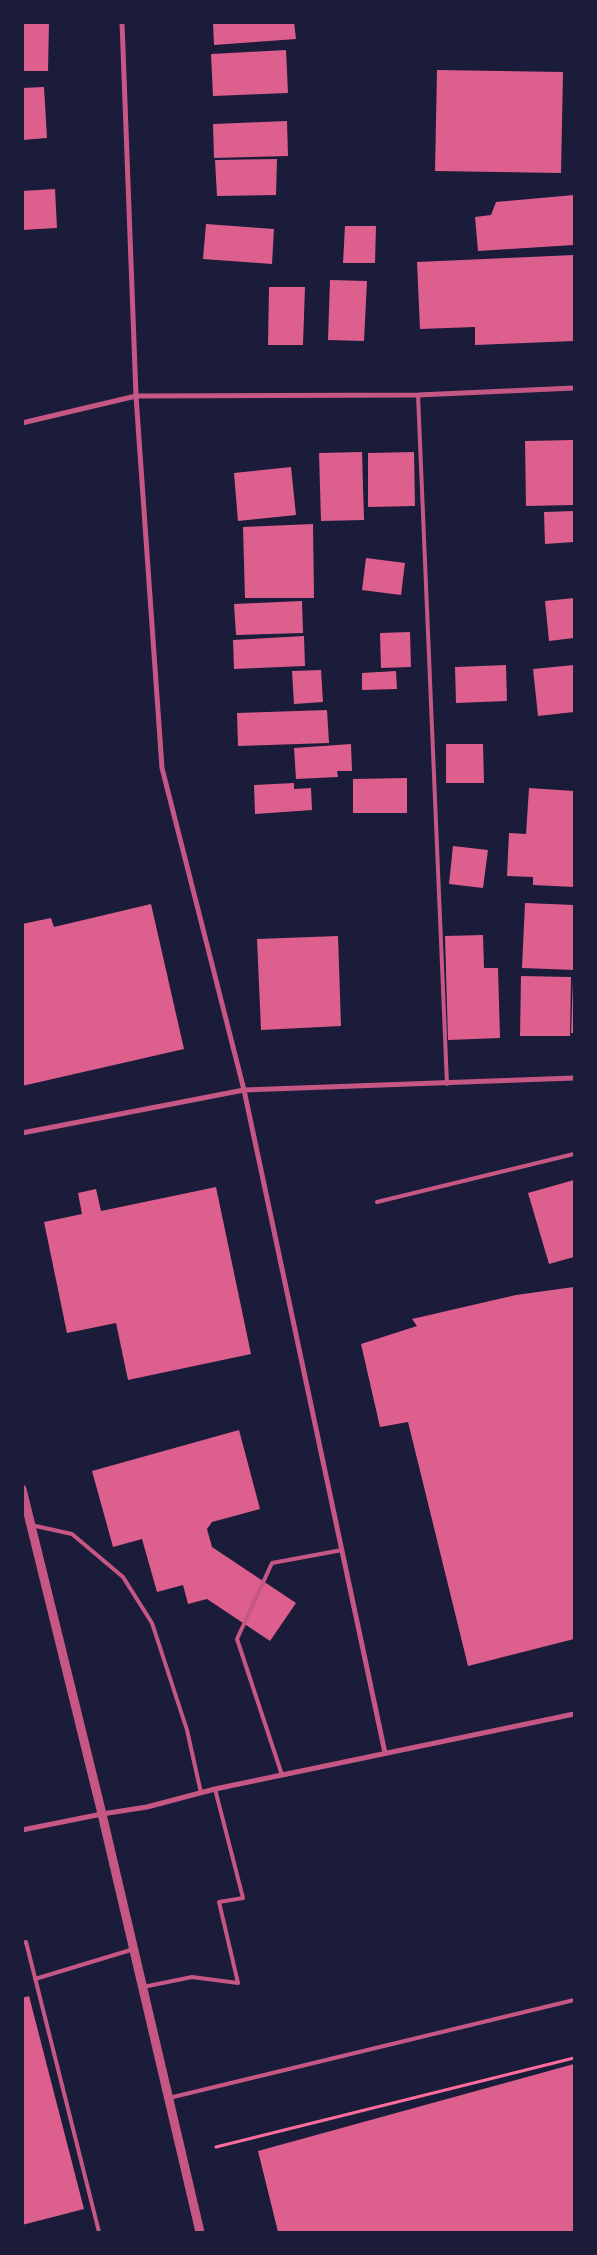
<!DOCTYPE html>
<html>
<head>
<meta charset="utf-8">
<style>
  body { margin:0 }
  #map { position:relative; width:597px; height:2255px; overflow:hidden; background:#1b1b3a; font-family:"Crimson Pro",serif }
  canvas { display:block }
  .frame { position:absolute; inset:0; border:24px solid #1b1b3a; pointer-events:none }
</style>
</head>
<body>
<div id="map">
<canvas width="597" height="2255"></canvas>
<div class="frame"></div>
</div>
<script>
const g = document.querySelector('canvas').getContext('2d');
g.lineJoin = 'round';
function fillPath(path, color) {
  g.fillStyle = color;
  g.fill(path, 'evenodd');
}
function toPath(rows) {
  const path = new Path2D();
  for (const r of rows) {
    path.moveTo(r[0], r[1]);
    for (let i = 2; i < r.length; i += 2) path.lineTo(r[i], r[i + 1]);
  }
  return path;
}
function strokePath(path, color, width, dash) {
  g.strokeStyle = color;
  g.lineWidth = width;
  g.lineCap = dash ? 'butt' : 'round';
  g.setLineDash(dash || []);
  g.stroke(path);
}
const building = toPath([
  [22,22,49,23,48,71,22,71],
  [213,22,294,22,296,39,214,45],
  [286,50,288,93,213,96,211,54],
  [437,70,563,72,561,173,435,171],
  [44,87,47,138,22,140,22,88],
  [287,121,288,156,214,158,213,124],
  [277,159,276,195,217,196,215,160],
  [55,189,57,228,22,230,22,191],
  [574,195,574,245,478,251,475,217,491,215,496,202],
  [206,224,274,229,272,264,203,259],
  [345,226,376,226,375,263,343,263],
  [574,255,574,341,475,345,475,327,420,329,417,262],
  [330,280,367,281,364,341,328,340],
  [269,287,305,287,303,345,268,345],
  [574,440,574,505,526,506,525,441],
  [362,452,364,520,321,521,319,453],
  [414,452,415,506,368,507,368,453],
  [291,467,296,515,238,521,234,473],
  [574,511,574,542,545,544,544,512],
  [313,524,314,598,245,598,243,527],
  [366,558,405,563,401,595,362,590],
  [574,598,574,638,549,641,545,601],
  [302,601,303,633,236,635,234,604],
  [410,632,411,667,381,668,380,633],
  [304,636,305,666,234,669,233,640],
  [506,665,507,701,456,703,455,667],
  [574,665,574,712,538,716,533,669],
  [321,670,323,702,294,704,292,671],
  [396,671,397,689,362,690,362,673],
  [327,710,329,743,238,746,237,713],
  [351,744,352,771,337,771,338,777,296,779,294,748],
  [446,744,483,744,484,783,446,783],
  [407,778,407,813,353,813,353,779],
  [294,783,294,789,311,788,312,810,255,814,254,785],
  [529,788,574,791,574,887,533,885,533,877,507,876,509,833,526,834],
  [453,846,488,850,483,888,449,884],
  [525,903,574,905,574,970,522,968],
  [151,904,184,1049,22,1086,22,924,51,918,54,927],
  [483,935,484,968,498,968,500,1038,448,1040,445,936],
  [338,936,341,1026,261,1030,257,939],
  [521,976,571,977,570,1036,520,1036],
  [573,979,574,979,574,1033,571,1033],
  [574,1180,574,1257,549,1264,528,1193],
  [216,1187,251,1354,128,1380,116,1323,67,1333,44,1222,82,1214,78,1193,96,1189,101,1211],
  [574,1287,574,1639,468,1666,408,1422,380,1427,361,1344,417,1326,412,1319,516,1295],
  [239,1430,260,1509,212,1522,207,1529,212,1547,296,1603,270,1641,207,1599,188,1604,183,1585,157,1592,142,1539,113,1547,92,1471],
  [29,1996,84,2209,22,2225,22,1998],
  [574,2064,574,2232,278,2232,258,2151]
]);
const path = toPath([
  [216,2147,574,2058]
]);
const service = toPath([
  [418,395,447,1084],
  [377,1202,574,1154],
  [31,1525,72,1534,123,1577,152,1623,187,1730,201,1793],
  [282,1775,237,1639,272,1563,342,1550],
  [22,1943,26,1942,99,2232],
  [35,1979,134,1949],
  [143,1987,192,1977,238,1983,219,1902,243,1898,215,1789],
  [169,2098,574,2000]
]);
const minor = toPath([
  [122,22,136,396,162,768,244,1090,385,1753],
  [22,423,136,396,418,395,574,388],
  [22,1133,244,1090,574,1078],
  [22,1830,102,1814,147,1807,215,1789,574,1714]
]);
const tertiary = toPath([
  [22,1489,102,1814,200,2232]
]);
fillPath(building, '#dd5f8e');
strokePath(path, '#ff6b9d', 3);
strokePath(service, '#c65784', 4);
strokePath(minor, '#c65784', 5);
strokePath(tertiary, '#c65784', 9);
</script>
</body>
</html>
